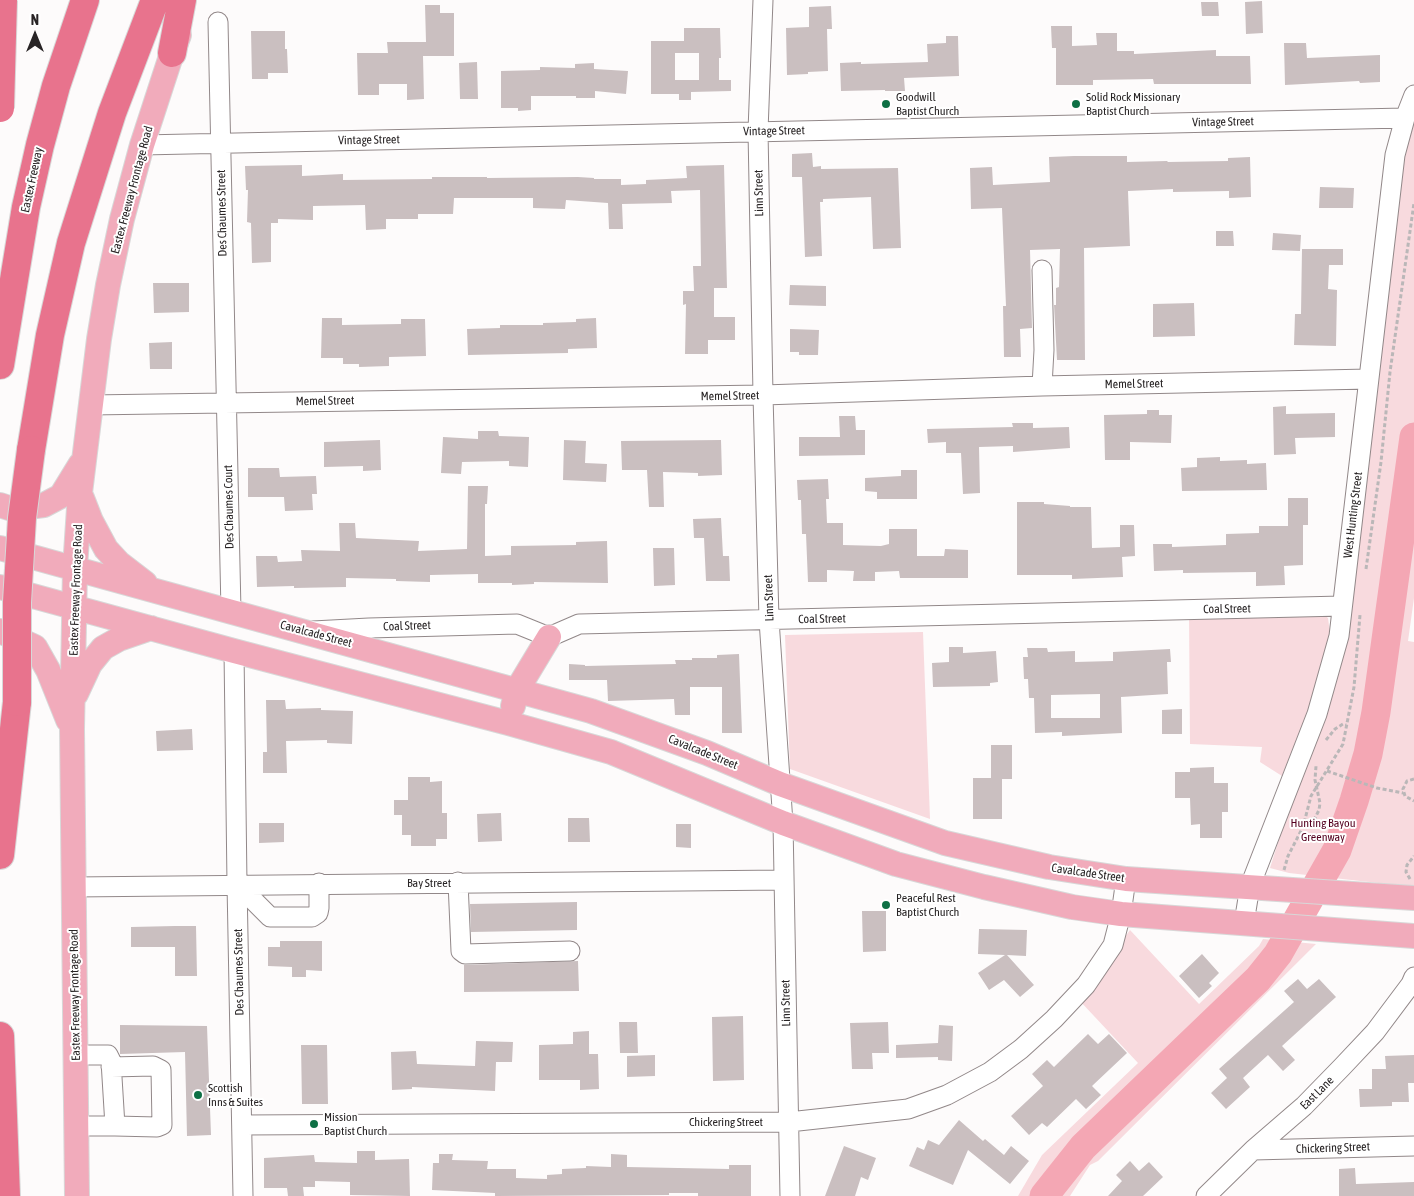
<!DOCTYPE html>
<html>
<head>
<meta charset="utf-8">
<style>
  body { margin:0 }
  #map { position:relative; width:1414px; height:1196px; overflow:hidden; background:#fdfbfb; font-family:"Asap Condensed",sans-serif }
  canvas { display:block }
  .north { position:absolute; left:10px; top:10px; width:50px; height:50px; -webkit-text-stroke:4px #fff; paint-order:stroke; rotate:0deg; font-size:14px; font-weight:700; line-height:20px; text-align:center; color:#282425 }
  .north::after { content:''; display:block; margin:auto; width:18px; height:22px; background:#282425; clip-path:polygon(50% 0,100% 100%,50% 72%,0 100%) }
</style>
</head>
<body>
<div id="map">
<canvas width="1414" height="1196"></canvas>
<div class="north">N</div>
</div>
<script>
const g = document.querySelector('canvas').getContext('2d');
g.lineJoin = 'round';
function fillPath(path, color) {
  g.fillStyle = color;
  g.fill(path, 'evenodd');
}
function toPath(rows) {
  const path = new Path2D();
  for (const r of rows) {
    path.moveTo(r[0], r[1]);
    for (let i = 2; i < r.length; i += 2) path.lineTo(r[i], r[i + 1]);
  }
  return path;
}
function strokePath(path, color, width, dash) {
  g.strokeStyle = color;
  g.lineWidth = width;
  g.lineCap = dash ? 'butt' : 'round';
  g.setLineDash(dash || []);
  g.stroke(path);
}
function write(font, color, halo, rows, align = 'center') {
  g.font = font + ' "Asap Condensed",sans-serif';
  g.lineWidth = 4;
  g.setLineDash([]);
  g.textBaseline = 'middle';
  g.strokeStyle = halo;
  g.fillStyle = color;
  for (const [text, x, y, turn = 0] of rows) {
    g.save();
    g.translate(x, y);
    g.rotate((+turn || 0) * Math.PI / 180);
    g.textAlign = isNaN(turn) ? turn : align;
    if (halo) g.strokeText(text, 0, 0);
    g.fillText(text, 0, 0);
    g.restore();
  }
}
const green = toPath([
  [1414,107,1414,598,1408,641,1414,642,1414,887,1289,873,1270,868,1298,779,1325,705,1399,162],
  [1320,612,1328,618,1330,633,1317,683,1306,715,1282,776,1260,762,1262,747,1190,744,1189,615],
  [923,632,930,819,790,769,785,635],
  [1130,930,1199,1004,1259,946,1263,939,1316,944,1098,1161,1090,1165,1070,1196,1018,1196,1042,1155,1138,1063,1079,1000]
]);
const river = toPath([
  [1044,1196,1083,1147,1258,979,1278,954,1337,850,1354,801,1368,754,1376,712,1414,437]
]);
const building = toPath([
  [1262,1,1263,33,1246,34,1245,2],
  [1201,2,1218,2,1219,16,1202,16],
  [425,5,440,5,440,13,454,13,454,56,423,56,424,99,407,100,407,84,379,84,379,95,358,95,357,53,388,53,387,42,426,42],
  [831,6,832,29,827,29,828,71,808,72,808,74,787,75,786,28,809,27,809,7],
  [1051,26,1072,26,1072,46,1097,45,1096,33,1117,33,1117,51,1134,51,1134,54,1216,50,1216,56,1250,56,1251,84,1154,84,1153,79,1093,80,1093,85,1056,85,1056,48,1052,48],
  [684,28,720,28,721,58,719,58,719,80,731,80,731,91,691,92,691,100,679,100,679,94,651,94,651,41,684,41],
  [675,53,699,53,699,80,675,80],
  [251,31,285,31,285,49,287,49,288,73,268,73,268,79,252,79],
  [946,36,958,36,959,76,904,78,905,91,885,91,885,90,841,91,840,63,861,62,861,64,928,62,927,44,946,43],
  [1284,43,1306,43,1307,58,1380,55,1380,82,1360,83,1359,81,1285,85],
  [477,62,478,99,460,99,459,63],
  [594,63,594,69,628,71,626,94,595,91,595,98,576,98,576,96,531,96,531,110,518,111,518,108,501,108,501,71,540,70,540,67,575,68,575,64],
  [812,153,813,167,821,166,821,169,898,168,901,248,873,249,871,197,823,199,823,202,820,202,822,256,805,257,802,177,792,177,792,154],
  [1074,156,1127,156,1127,162,1167,161,1168,162,1228,161,1228,158,1250,157,1251,197,1229,198,1229,191,1173,192,1173,189,1128,191,1130,246,1084,248,1085,360,1057,360,1054,305,1056,305,1056,288,1059,287,1060,249,1030,250,1032,328,1020,329,1021,357,1004,357,1003,306,1006,306,1002,208,971,209,970,168,992,167,993,185,1050,182,1049,157],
  [302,165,302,176,343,174,343,180,432,179,432,177,487,177,487,178,578,177,594,178,594,179,621,179,621,185,646,184,646,180,687,178,686,166,724,165,727,288,714,288,714,317,735,317,735,340,708,340,708,354,685,354,686,304,683,305,683,291,694,291,693,266,701,266,700,190,671,191,672,203,622,204,623,229,609,229,608,203,566,200,565,209,533,208,533,198,454,198,453,214,418,214,418,219,386,219,386,229,366,230,365,205,313,206,313,220,278,219,278,223,271,223,271,262,252,263,251,223,247,222,248,190,246,190,245,166],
  [1320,187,1354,188,1353,208,1319,208],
  [1216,231,1233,231,1234,246,1216,246],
  [1273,233,1301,235,1300,251,1272,250],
  [1302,249,1343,249,1343,265,1329,265,1328,289,1337,290,1336,346,1294,345,1295,314,1301,314],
  [153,283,189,283,189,312,154,313],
  [790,285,826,286,826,306,789,305],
  [1194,303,1195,336,1153,337,1153,304],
  [322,318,342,318,342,325,401,324,401,319,425,319,426,356,389,357,389,366,359,367,359,364,343,364,343,358,321,358],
  [596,318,597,348,568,349,568,353,468,355,467,329,500,328,500,325,543,325,543,323,576,322,576,319],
  [790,329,819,330,818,355,799,355,799,352,790,352],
  [172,342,172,369,150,369,149,343],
  [1286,406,1286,414,1335,413,1335,437,1295,438,1296,454,1274,455,1273,407],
  [1147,410,1159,410,1159,415,1172,415,1171,443,1130,442,1130,460,1105,460,1104,415,1147,414],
  [839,416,855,416,856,430,865,430,865,455,799,456,799,437,840,437],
  [1012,423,1033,423,1033,428,1069,427,1070,448,1013,452,1013,446,979,447,980,493,963,494,961,453,946,453,946,442,928,443,927,429,1013,427],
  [478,431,498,431,499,436,529,437,528,467,509,466,509,461,462,462,461,474,441,473,443,437,478,439],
  [380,440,381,470,363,471,363,466,324,467,324,442],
  [564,440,586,441,585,463,607,464,606,482,563,480],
  [721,440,722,475,698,476,698,473,663,472,664,507,649,507,647,470,622,470,621,441],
  [1220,457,1220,461,1247,460,1247,464,1266,463,1267,490,1182,491,1181,468,1197,467,1197,458],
  [248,468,279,468,280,477,316,476,317,494,312,494,313,510,285,511,284,497,248,497],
  [901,470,917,470,917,499,877,499,877,492,865,491,865,478,901,476],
  [828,479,829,499,826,499,827,523,843,523,843,545,881,546,889,544,889,529,917,529,917,556,944,556,945,549,968,550,968,578,900,578,899,571,875,572,875,581,853,581,854,571,827,570,827,582,808,582,806,534,802,534,801,500,798,500,797,480],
  [468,486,488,486,487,504,485,504,485,556,511,555,511,546,576,545,576,542,607,541,608,583,534,582,534,584,512,585,512,583,478,583,478,574,430,575,430,582,396,581,396,579,346,578,346,587,294,588,294,586,257,587,256,556,277,556,278,562,302,561,301,550,340,551,339,523,355,523,356,538,419,541,418,551,467,549],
  [1288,498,1308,498,1308,525,1303,525,1303,565,1284,566,1285,585,1256,586,1256,572,1183,573,1183,570,1154,571,1153,544,1172,544,1172,547,1226,545,1226,534,1259,533,1259,526,1288,526],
  [1017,502,1044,502,1044,504,1070,506,1070,507,1091,507,1092,548,1120,547,1120,525,1134,525,1135,556,1122,557,1123,577,1072,579,1072,575,1017,575],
  [721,518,723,556,729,556,730,581,706,581,704,538,694,538,693,519],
  [653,548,674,548,675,585,654,586],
  [949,647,963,647,963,653,996,651,998,682,990,683,990,686,933,687,932,663,949,662],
  [1027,648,1047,648,1048,652,1075,651,1075,662,1113,661,1113,652,1170,649,1171,662,1167,662,1168,694,1121,697,1122,733,1062,736,1062,732,1035,733,1034,698,1029,698,1028,679,1024,679,1023,657,1028,657],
  [1100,694,1100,718,1051,718,1051,695],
  [739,654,742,733,722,733,722,687,690,687,690,715,675,715,674,699,608,701,607,680,569,680,569,664,585,665,585,666,676,664,675,660,692,660,692,658,717,658,717,655],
  [266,700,285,700,286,709,321,708,321,710,353,711,352,744,327,743,327,740,286,741,287,773,263,773,263,752,267,752],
  [1182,709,1182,734,1162,734,1162,710],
  [192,729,193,750,157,751,156,731],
  [991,745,1012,745,1012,779,1002,779,1002,819,973,819,973,778,991,778],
  [1214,767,1214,783,1228,783,1228,812,1222,812,1222,838,1200,838,1200,824,1191,825,1190,798,1175,798,1175,772,1190,772,1190,768],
  [408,777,430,777,430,782,442,781,442,813,447,813,447,839,436,839,436,846,411,846,411,835,402,835,402,815,394,815,394,800,408,800],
  [501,813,502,841,478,842,477,814],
  [568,818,589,818,590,842,568,842],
  [259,823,284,823,284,842,259,843],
  [676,824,691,824,691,848,676,847],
  [577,902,577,930,471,932,470,904],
  [862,911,886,911,886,951,863,952],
  [175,926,196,926,197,976,175,976,175,947,131,947,131,927],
  [979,929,1027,930,1026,956,1007,955,1034,985,1020,997,1004,980,989,990,978,973,1005,955,978,954],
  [280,941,322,941,322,971,306,970,306,977,292,977,292,967,268,966,268,947,280,947],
  [1202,954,1219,973,1209,983,1212,986,1199,998,1179,976],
  [578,961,579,991,464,992,464,965],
  [1298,979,1307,989,1319,979,1336,997,1282,1046,1295,1060,1283,1071,1268,1055,1243,1078,1250,1087,1226,1109,1211,1093,1227,1078,1219,1069,1294,1002,1284,991],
  [743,1016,744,1080,713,1081,712,1017],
  [619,1022,637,1022,638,1053,620,1053],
  [888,1022,889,1053,872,1053,873,1069,852,1069,850,1023],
  [120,1025,207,1026,211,1135,187,1136,185,1052,120,1054],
  [939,1025,953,1026,952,1061,938,1060,938,1057,896,1058,896,1045,938,1043],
  [589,1031,589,1054,598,1054,599,1089,580,1090,580,1080,539,1080,539,1045,573,1044,573,1032],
  [1088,1034,1098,1044,1109,1034,1127,1053,1092,1086,1101,1095,1086,1109,1076,1099,1047,1127,1042,1123,1029,1135,1011,1116,1043,1086,1032,1074,1047,1060,1054,1067],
  [476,1041,513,1042,512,1062,496,1062,495,1091,412,1087,412,1089,392,1090,391,1052,416,1051,417,1064,475,1066],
  [301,1045,327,1045,328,1104,302,1104],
  [655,1055,655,1076,627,1077,627,1056],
  [1414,1055,1414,1083,1408,1083,1409,1102,1392,1102,1392,1106,1360,1107,1359,1089,1372,1089,1372,1069,1386,1069,1385,1056],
  [959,1120,983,1141,985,1139,1004,1155,1011,1146,1029,1161,1010,1184,968,1150,953,1185,909,1166,917,1147,924,1150,928,1140,939,1145],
  [844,1146,876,1158,868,1180,861,1177,855,1196,825,1196],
  [357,1151,375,1151,375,1160,409,1159,410,1196,350,1195,350,1182,315,1181,315,1187,303,1187,304,1196,288,1196,287,1188,264,1188,264,1158,314,1155,315,1162,357,1163],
  [439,1154,453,1154,452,1160,488,1161,487,1169,516,1169,516,1178,547,1179,547,1175,562,1174,562,1169,586,1168,586,1166,611,1167,611,1154,627,1155,627,1167,729,1169,729,1165,751,1165,751,1196,698,1196,698,1193,669,1193,669,1195,495,1196,495,1193,432,1190,433,1163,439,1163],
  [1130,1161,1139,1171,1149,1162,1163,1177,1143,1196,1108,1196,1122,1181,1116,1175],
  [1355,1168,1356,1184,1414,1182,1414,1196,1339,1196,1339,1169]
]);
const path = toPath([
  [1366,569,1381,462,1390,372,1414,203],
  [1326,740,1335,729,1343,724,1346,725],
  [1327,771,1377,788,1403,793],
  [1414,779,1407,781,1403,789,1405,796,1414,801],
  [1303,827,1313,822,1319,810,1320,803,1315,780,1316,766],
  [1284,870,1288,856,1303,827,1311,796,1343,744,1354,687,1360,615],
  [1410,879,1406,872,1407,865,1414,856]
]);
const minor = toPath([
  [763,0,758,131,763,395,769,620,783,823,790,1196],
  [218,22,231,611],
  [142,145,1405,118],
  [1042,270,1044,350,1042,386],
  [90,405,763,395,1042,386,1369,379],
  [313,631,369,628,517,624,549,637,579,624,1342,606],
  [234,651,237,884,243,1196],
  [458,882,461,951,465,954,570,951],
  [237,884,270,917,312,917,318,913,319,908,319,883],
  [73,887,784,880],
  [1244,923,1250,886,1317,714,1339,636,1395,155,1405,118,1414,95],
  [76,1055,108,1055,111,1061,115,1126,76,1126],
  [111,1067,153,1066,161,1070,162,1125,157,1127,115,1126],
  [243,1125,789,1122,908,1109,947,1095,990,1072,1021,1049,1054,1019,1086,985,1113,945,1121,914,1126,879],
  [1253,1150,1414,1146],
  [1206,1196,1253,1150,1304,1106,1342,1067,1375,1032,1411,984,1414,977]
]);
const major = toPath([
  [82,498,91,521,106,549,119,563,145,583],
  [0,505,12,509,44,505,61,496,80,465],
  [0,548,591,711,707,753,780,784,945,843,1049,867,1126,879,1414,898],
  [0,587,234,651,508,723,611,752,783,823,896,864,984,887,1072,907,1121,914,1414,936],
  [0,631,35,647,48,670,68,720],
  [76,694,90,664,103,648,119,639,151,628],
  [513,706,517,690,549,637],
  [77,1196,72,729,75,568,80,493,99,339,108,285,122,219,142,145,172,53,179,35]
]);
const highway = toPath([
  [172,53,182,0],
  [0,365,26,207,40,145,56,86,85,0],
  [31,450,50,335,71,243,112,113,155,0],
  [0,855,17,702],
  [0,1036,6,1196]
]);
const highwayBridge = toPath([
  [0,108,3,0],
  [17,702,17,602,22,518,31,450]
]);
const markers = [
  [886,104,5,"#0e7045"],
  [1076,104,5,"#0e7045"],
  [886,905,5,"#0e7045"],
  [198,1095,5,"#0e7045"],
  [314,1124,5,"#0e7045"]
];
const poiNames = [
  ["Goodwill",896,97],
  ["Baptist Church",896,111],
  ["Solid Rock Missionary",1086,97],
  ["Baptist Church",1086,111],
  ["Peaceful Rest",896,898],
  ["Baptist Church",896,912],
  ["Scottish",208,1088],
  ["Inns & Suites",208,1102],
  ["Mission",324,1117],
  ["Baptist Church",324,1131]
];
const streetNames = [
  ["Vintage Street",1223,122,-1],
  ["Vintage Street",774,131,-1],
  ["Vintage Street",369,140,-1],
  ["Eastex Freeway",32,180,-78],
  ["Eastex Freeway Frontage Road",132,190,-75],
  ["Linn Street",759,193,-91],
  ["Des Chaumes Street",222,213,-91],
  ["Memel Street",1134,384,-1],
  ["Memel Street",730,396,-1],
  ["Memel Street",325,401,-1],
  ["Des Chaumes Court",229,507,-91],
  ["West Hunting Street",1353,515,-83],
  ["Eastex Freeway Frontage Road",76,590,-88],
  ["Linn Street",769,598,-92],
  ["Coal Street",1227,609,-1],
  ["Coal Street",822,619,-1],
  ["Coal Street",407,626,-2],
  ["Cavalcade Street",316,634,15],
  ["Cavalcade Street",703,752,22],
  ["Cavalcade Street",1088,873,8],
  ["Bay Street",429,883],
  ["Des Chaumes Street",239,972,-91],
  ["Eastex Freeway Frontage Road",75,995,-91],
  ["Linn Street",786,1003,-91],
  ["East Lane",1317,1093,-45],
  ["Chickering Street",726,1122],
  ["Chickering Street",1333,1148,-2]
];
const parkNames = [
  ["Hunting Bayou",1323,823],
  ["Greenway",1323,837]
];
fillPath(green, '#f8dade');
strokePath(river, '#f4a7b4', 29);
fillPath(building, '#cabfc0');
strokePath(minor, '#928889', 21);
strokePath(major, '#d8d8d8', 26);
strokePath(highway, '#d8d8d8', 30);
strokePath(path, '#bab7b8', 3, [4, 2.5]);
strokePath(minor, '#fff', 19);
strokePath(major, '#f1abbb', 24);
strokePath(highway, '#e8738d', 28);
strokePath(highwayBridge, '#d8d8d8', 30, []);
strokePath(highwayBridge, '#e8738d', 28);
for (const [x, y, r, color] of markers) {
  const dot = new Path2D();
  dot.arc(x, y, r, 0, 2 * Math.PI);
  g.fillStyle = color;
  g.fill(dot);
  strokePath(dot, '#fff', 2);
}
write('12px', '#282425', '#fff', poiNames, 'left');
write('12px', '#282425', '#fff', streetNames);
write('12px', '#54001f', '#fff', parkNames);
</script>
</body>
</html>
